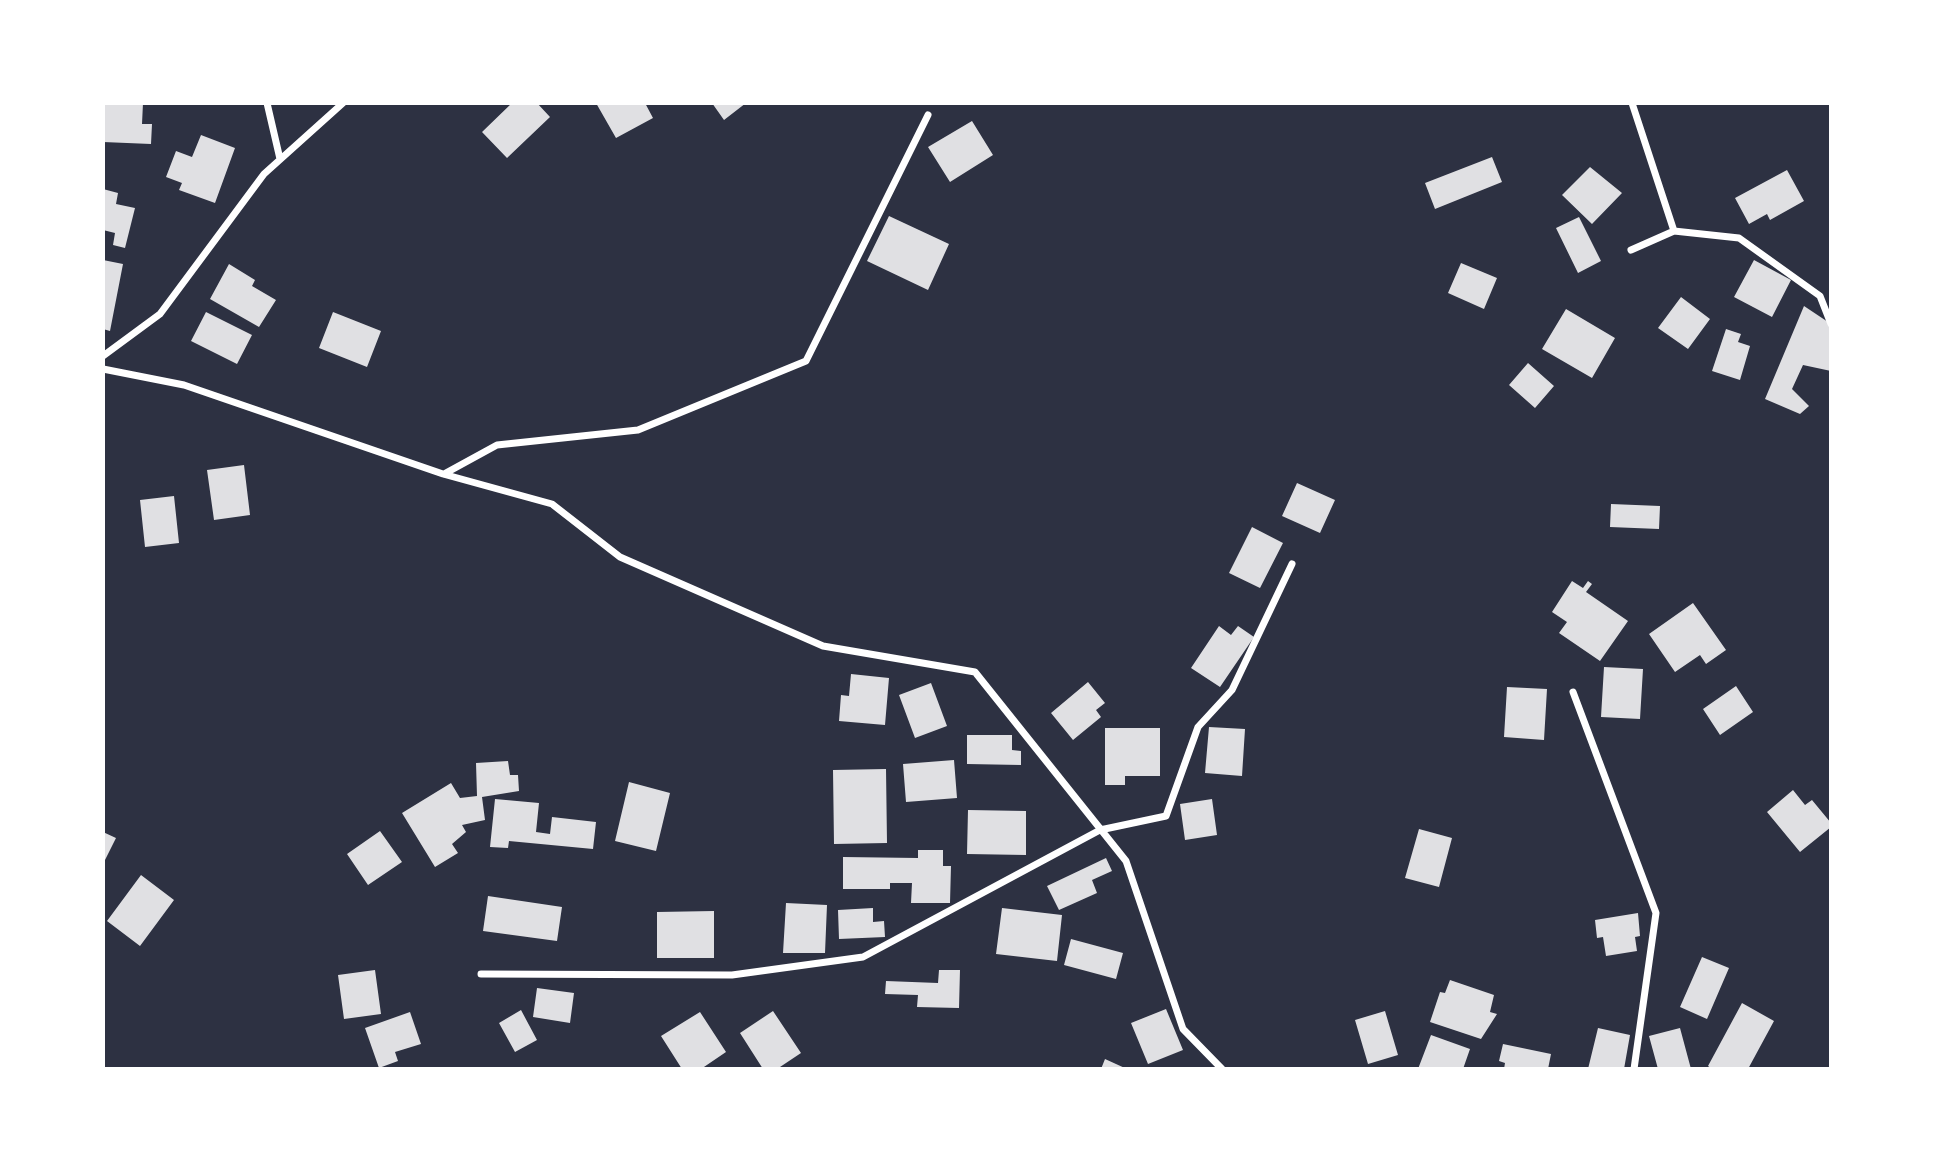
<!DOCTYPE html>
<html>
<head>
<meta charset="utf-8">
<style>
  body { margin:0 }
  #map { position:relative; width:1934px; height:1172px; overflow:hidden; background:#2d3142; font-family:Lora,serif }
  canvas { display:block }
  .frame { position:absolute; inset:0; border:105px solid #fff; pointer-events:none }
</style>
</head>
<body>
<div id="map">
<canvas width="1934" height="1172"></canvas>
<div class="frame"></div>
</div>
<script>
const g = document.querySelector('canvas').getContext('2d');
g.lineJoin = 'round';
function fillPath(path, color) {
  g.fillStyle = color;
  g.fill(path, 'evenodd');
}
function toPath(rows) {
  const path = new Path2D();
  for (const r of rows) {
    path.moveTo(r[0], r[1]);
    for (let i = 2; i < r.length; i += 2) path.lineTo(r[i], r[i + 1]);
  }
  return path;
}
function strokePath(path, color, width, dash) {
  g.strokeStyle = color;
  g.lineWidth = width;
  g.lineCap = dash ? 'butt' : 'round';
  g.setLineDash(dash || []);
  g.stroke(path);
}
const building = toPath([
  [103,103,143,103,142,124,152,124,151,144,103,142],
  [512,103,537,103,550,117,507,158,482,132],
  [596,103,645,103,653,118,616,138],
  [712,103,746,103,724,120],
  [972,121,993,155,950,182,928,147],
  [201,135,235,148,215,203,179,190,182,183,166,177,176,151,192,157],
  [1492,157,1502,182,1435,209,1425,183],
  [1590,167,1622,193,1592,224,1562,195],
  [1787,170,1804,201,1770,220,1767,214,1749,224,1735,198],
  [103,189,118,193,116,204,135,208,125,248,113,245,115,233,103,230],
  [889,216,949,244,928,290,867,261],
  [1579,217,1601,261,1578,273,1556,228],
  [103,260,123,264,110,331,103,329],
  [1754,260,1791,280,1772,317,1734,297],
  [1461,263,1497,278,1484,309,1448,293],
  [229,264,255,280,252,286,276,300,259,327,210,299],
  [1681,297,1710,319,1688,349,1658,328],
  [1804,306,1831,324,1831,371,1803,365,1792,389,1809,406,1800,414,1765,399],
  [1566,309,1615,338,1592,378,1542,349],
  [206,312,252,335,237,364,191,341],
  [333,312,381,331,367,367,319,348],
  [1726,329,1741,334,1738,342,1750,346,1740,380,1712,371],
  [1528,363,1554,386,1535,408,1509,385],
  [244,465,250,515,214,520,207,470],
  [1297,483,1335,500,1320,533,1282,516],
  [174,496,179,543,145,547,140,500],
  [1611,504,1660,506,1659,529,1610,527],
  [1252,527,1283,543,1260,588,1229,573],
  [1572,581,1583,588,1588,581,1592,584,1586,592,1628,621,1600,661,1559,633,1567,622,1552,612],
  [1693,603,1726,650,1706,664,1700,655,1675,672,1649,634],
  [1219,626,1231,635,1238,626,1254,637,1220,687,1191,668],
  [1604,667,1643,669,1640,719,1601,717],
  [851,674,889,678,885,725,839,721,841,695,849,696],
  [1088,682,1105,703,1096,710,1101,717,1073,740,1051,713],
  [931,683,947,726,915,738,899,695],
  [1736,686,1753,712,1720,735,1703,709],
  [1507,687,1547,689,1544,740,1504,737],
  [1209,727,1245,729,1242,776,1205,773],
  [1105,728,1160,728,1160,776,1125,776,1125,785,1105,785],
  [967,735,1012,735,1012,750,1021,751,1021,765,967,764],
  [954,760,957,798,906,802,903,764],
  [508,761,510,775,518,775,519,791,482,797,485,820,462,825,466,832,452,844,458,853,435,867,402,813,451,783,460,798,477,796,476,763],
  [886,769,887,843,834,844,833,770],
  [629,782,670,793,656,851,615,841],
  [1793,790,1805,805,1812,800,1831,823,1831,827,1800,852,1767,812],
  [495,799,539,803,536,832,550,834,552,817,596,822,593,849,509,841,508,848,490,847],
  [1212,799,1217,835,1185,840,1180,804],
  [968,810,1026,811,1026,855,967,854],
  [1419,829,1452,838,1439,887,1405,878],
  [380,831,402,862,368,885,347,854],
  [103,832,116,838,103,864],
  [918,850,943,850,943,866,951,866,950,903,911,903,912,883,890,883,890,889,843,889,843,857,918,858],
  [1106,858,1112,871,1092,880,1097,893,1059,910,1047,886],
  [141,875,174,900,140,946,107,921],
  [488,896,562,907,557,941,483,931],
  [786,903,827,905,825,953,783,953],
  [873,908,873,922,884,921,885,937,839,939,838,910],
  [1002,908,1062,915,1057,961,996,954],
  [714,911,714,958,657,958,657,912],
  [1638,913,1640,936,1635,937,1637,951,1606,956,1603,937,1597,938,1595,920],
  [1071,939,1123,953,1116,979,1064,965],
  [1702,957,1729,968,1707,1019,1680,1007],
  [375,970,381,1014,344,1019,338,975],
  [939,970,960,970,959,1008,917,1007,918,995,885,994,886,981,938,983],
  [1450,980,1494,995,1490,1012,1497,1014,1481,1039,1430,1022,1440,992,1445,993],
  [537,988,574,993,570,1023,533,1017],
  [1742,1003,1774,1021,1748,1069,1712,1069,1708,1066],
  [1166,1009,1183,1050,1148,1064,1131,1023],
  [521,1010,537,1040,515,1052,499,1023],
  [773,1011,801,1053,777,1069,763,1069,740,1033],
  [1385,1011,1398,1055,1368,1064,1355,1020],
  [410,1012,421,1044,395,1052,398,1061,379,1068,365,1028],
  [700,1012,726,1052,701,1069,682,1069,661,1036],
  [1598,1028,1630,1035,1624,1069,1588,1069],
  [1680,1028,1691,1069,1658,1069,1649,1036],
  [1431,1035,1470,1049,1463,1069,1418,1069],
  [1503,1044,1551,1054,1548,1069,1504,1069,1505,1063,1499,1061],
  [1105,1059,1127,1069,1101,1069]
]);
const minor = toPath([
  [267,103,280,159],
  [1632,103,1674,231],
  [1631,250,1674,231,1739,238,1820,296,1831,324],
  [103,356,160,314,264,174,343,103],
  [103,369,184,385,443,474,552,504,620,557,823,646,975,672,1126,861,1183,1029,1222,1069],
  [444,474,497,445,638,430,806,361,928,115],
  [1573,692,1656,913,1634,1069],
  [481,974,732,975,863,957,1100,830,1166,816,1198,727,1232,690,1292,564]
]);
fillPath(building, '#e0e0e3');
strokePath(minor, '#fff', 7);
</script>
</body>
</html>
